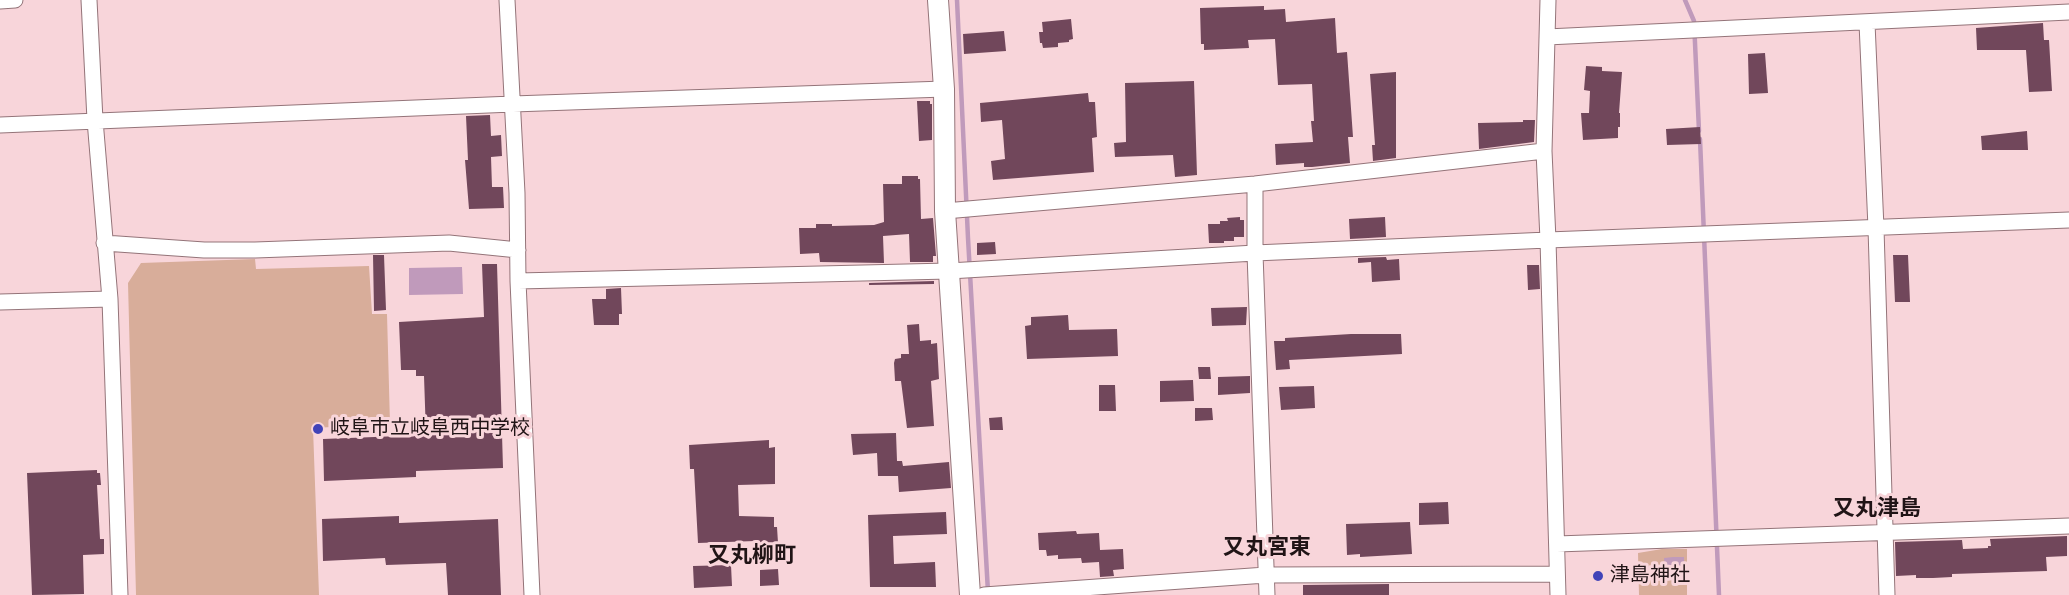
<!DOCTYPE html>
<html>
<head>
<meta charset="utf-8">
<style>
  body { margin:0 }
  canvas { display:block; background:#f8d5da }
</style>
</head>
<body>
<canvas width="2069" height="595"></canvas>
<script>
const g = document.querySelector('canvas').getContext('2d');
g.lineJoin = 'round';
function fillPath(path, color) {
  g.fillStyle = color;
  g.fill(path, 'evenodd');
}
function toPath(rows) {
  const path = new Path2D();
  for (const r of rows) {
    path.moveTo(r[0], r[1]);
    for (let i = 2; i < r.length; i += 2) path.lineTo(r[i], r[i + 1]);
  }
  return path;
}
function strokePath(path, color, width, dash) {
  g.strokeStyle = color;
  g.lineWidth = width;
  g.lineCap = dash ? 'butt' : 'round';
  g.setLineDash(dash || []);
  g.stroke(path);
}
function write(font, color, halo, rows, align = 'center') {
  g.font = font + ' Roboto,"Noto Sans JP",sans-serif';
  g.lineWidth = 6;
  g.setLineDash([]);
  g.textBaseline = 'middle';
  g.strokeStyle = halo;
  g.fillStyle = color;
  for (const [text, x, y, turn = 0] of rows) {
    g.save();
    g.translate(x, y);
    g.rotate((+turn || 0) * Math.PI / 180);
    g.textAlign = isNaN(turn) ? turn : align;
    if (halo) g.strokeText(text, 0, 0);
    g.fillText(text, 0, 0);
    g.restore();
  }
}
const green = toPath([
  [255,259,256,269,369,266,372,314,387,314,390,424,313,428,319,595,136,595,128,283,141,263],
  [1662,549,1687,549,1687,595,1639,595,1638,553]
]);
const water = toPath([
  [462,267,463,294,409,295,409,268],
  [1673,557,1684,557,1684,579,1666,580,1664,558]
]);
const stream = toPath([
  [957,0,968,238,988,592],
  [1685,0,1694,21,1699,131],
  [1700,139,1719,595]
]);
const building = toPath([
  [1264,6,1264,10,1285,9,1286,22,1335,18,1337,53,1347,52,1353,137,1348,137,1350,163,1312,167,1304,167,1304,163,1276,165,1275,144,1313,142,1311,121,1314,121,1312,84,1278,85,1275,39,1248,40,1249,48,1204,50,1204,44,1201,44,1200,8],
  [1071,19,1073,39,1069,40,1069,42,1058,43,1058,47,1043,48,1042,43,1040,43,1039,32,1043,32,1042,22],
  [2043,23,2044,40,2049,40,2052,91,2029,92,2026,50,1977,50,1976,28],
  [1004,31,1006,51,964,54,963,34],
  [1765,53,1768,93,1749,94,1748,54],
  [1586,66,1602,67,1602,71,1622,72,1619,113,1620,113,1620,127,1618,127,1618,138,1583,140,1581,113,1589,113,1590,91,1584,90],
  [1396,72,1396,158,1373,161,1372,145,1375,145,1370,74],
  [1194,81,1197,175,1175,177,1173,155,1115,157,1114,143,1126,142,1125,83],
  [1088,93,1089,102,1095,102,1097,137,1092,138,1094,172,993,180,991,161,1005,159,1002,120,981,122,980,103],
  [917,101,930,101,930,104,932,104,932,140,919,141],
  [490,115,491,136,501,135,502,156,491,157,492,187,503,187,504,208,469,209,465,160,468,160,466,116],
  [1523,120,1535,120,1534,142,1479,149,1478,123,1523,122],
  [1700,127,1701,144,1667,145,1666,129],
  [2027,131,2028,150,1982,150,1981,136],
  [902,176,918,176,918,179,920,179,921,219,933,218,936,256,933,256,933,262,910,262,909,234,883,236,884,263,820,262,819,253,800,254,799,228,816,228,816,224,832,224,832,226,874,225,884,222,883,184,902,184],
  [1240,217,1240,220,1244,220,1244,237,1234,237,1234,241,1224,241,1224,243,1209,243,1208,224,1220,224,1220,221,1228,221,1227,218],
  [1385,217,1386,237,1350,239,1349,219],
  [995,242,996,254,977,255,977,243],
  [373,255,384,255,386,310,374,311],
  [1893,255,1908,255,1910,302,1895,302],
  [1386,257,1387,260,1399,259,1400,280,1372,282,1371,262,1358,263,1358,258],
  [482,264,497,264,503,468,416,471,416,477,324,481,323,439,426,435,424,376,416,376,416,370,401,370,399,322,484,317],
  [1527,265,1539,265,1540,289,1528,290],
  [934,281,934,284,869,285,869,283],
  [621,288,622,314,619,314,619,325,594,325,592,299,606,299,606,289],
  [1247,307,1246,325,1212,326,1211,308],
  [1068,315,1069,330,1117,329,1118,356,1027,359,1025,326,1031,325,1031,317],
  [919,324,920,341,931,340,931,344,937,343,939,379,931,381,934,426,907,428,901,381,895,381,894,363,895,359,901,358,901,354,909,354,907,325],
  [1351,334,1401,334,1402,354,1289,360,1290,369,1276,370,1274,341,1285,341,1285,338],
  [1198,367,1210,367,1211,379,1199,379],
  [1250,376,1250,393,1218,395,1218,377],
  [1193,380,1194,401,1160,402,1160,381],
  [1099,385,1115,385,1116,411,1099,411],
  [1314,386,1315,408,1281,410,1279,387],
  [1195,408,1212,408,1213,420,1195,421],
  [1002,417,1003,430,990,430,989,418],
  [896,433,897,461,902,461,903,466,949,462,951,488,899,492,898,476,878,476,877,453,853,455,851,434],
  [769,440,769,448,775,447,775,484,738,485,739,516,774,517,774,527,777,527,778,543,760,544,756,543,755,541,698,543,694,469,690,469,689,445],
  [97,470,97,473,100,473,101,485,97,485,100,539,104,539,104,554,83,555,84,594,32,595,27,473],
  [1448,502,1449,524,1419,525,1419,503],
  [946,512,947,534,893,536,894,564,935,562,936,587,870,587,868,515],
  [399,516,399,523,498,519,501,595,448,595,446,563,386,565,385,558,323,561,322,519],
  [1410,522,1412,554,1360,557,1360,554,1347,555,1346,524],
  [1076,531,1077,534,1099,533,1100,550,1123,549,1124,569,1113,570,1114,576,1100,577,1099,562,1082,563,1081,558,1058,559,1058,555,1047,556,1046,550,1039,550,1038,533],
  [2067,536,2067,556,2046,557,2047,571,1952,574,1952,577,1933,578,1916,578,1916,575,1896,576,1895,542,1962,540,1963,549,1988,548,1988,546,1991,546,1990,539],
  [731,565,732,586,694,588,693,566],
  [778,569,779,585,760,586,760,570],
  [1389,584,1389,595,1303,595,1303,585]
]);
const minor = toPath([
  [89,0,95,120,110,299,120,595],
  [507,0,517,193,518,281,532,595],
  [1548,0,1544,151,1548,240,1558,595],
  [0,1,15,0],
  [1867,23,1876,228,1887,595],
  [1547,37,2069,12],
  [0,125,513,104,944,89],
  [1255,184,1255,253,1267,595],
  [945,211,1255,184,1544,151],
  [104,243,204,250,255,250,449,243,518,250],
  [518,281,949,271,1255,253,1548,240,2069,220],
  [0,302,110,299],
  [1557,544,2069,526],
  [984,595,1266,575,1557,574]
]);
const tertiary = toPath([
  [938,0,944,89,945,211,970,595]
]);
const markers = [
  [318,429,6,"#4143b8"],
  [1598,576,6,"#4143b8"]
];
const poiNames = [
  ["岐阜市立岐阜西中学校",330,429],
  ["津島神社",1610,576]
];
const quarterNames = [
  ["又丸津島",1877,509],
  ["又丸宮東",1267,548],
  ["又丸柳町",752,556]
];
fillPath(green, '#d8ad9a');
fillPath(water, '#c09abb');
strokePath(stream, '#c09abb', 4.5);
fillPath(building, '#71475b');
strokePath(minor, '#947479', 17);
strokePath(tertiary, '#947479', 22);
strokePath(minor, '#fff', 15);
strokePath(tertiary, '#fff', 20);
for (const [x, y, r, color] of markers) {
  const dot = new Path2D();
  dot.arc(x, y, r, 0, 2 * Math.PI);
  g.fillStyle = color;
  g.fill(dot);
  strokePath(dot, '#f8d5da', 2);
}
write('20px', '#201416', '#f8d5da', poiNames, 'left');
write('bold 22px', '#201416', '#f8d5da', quarterNames);
</script>
</body>
</html>
